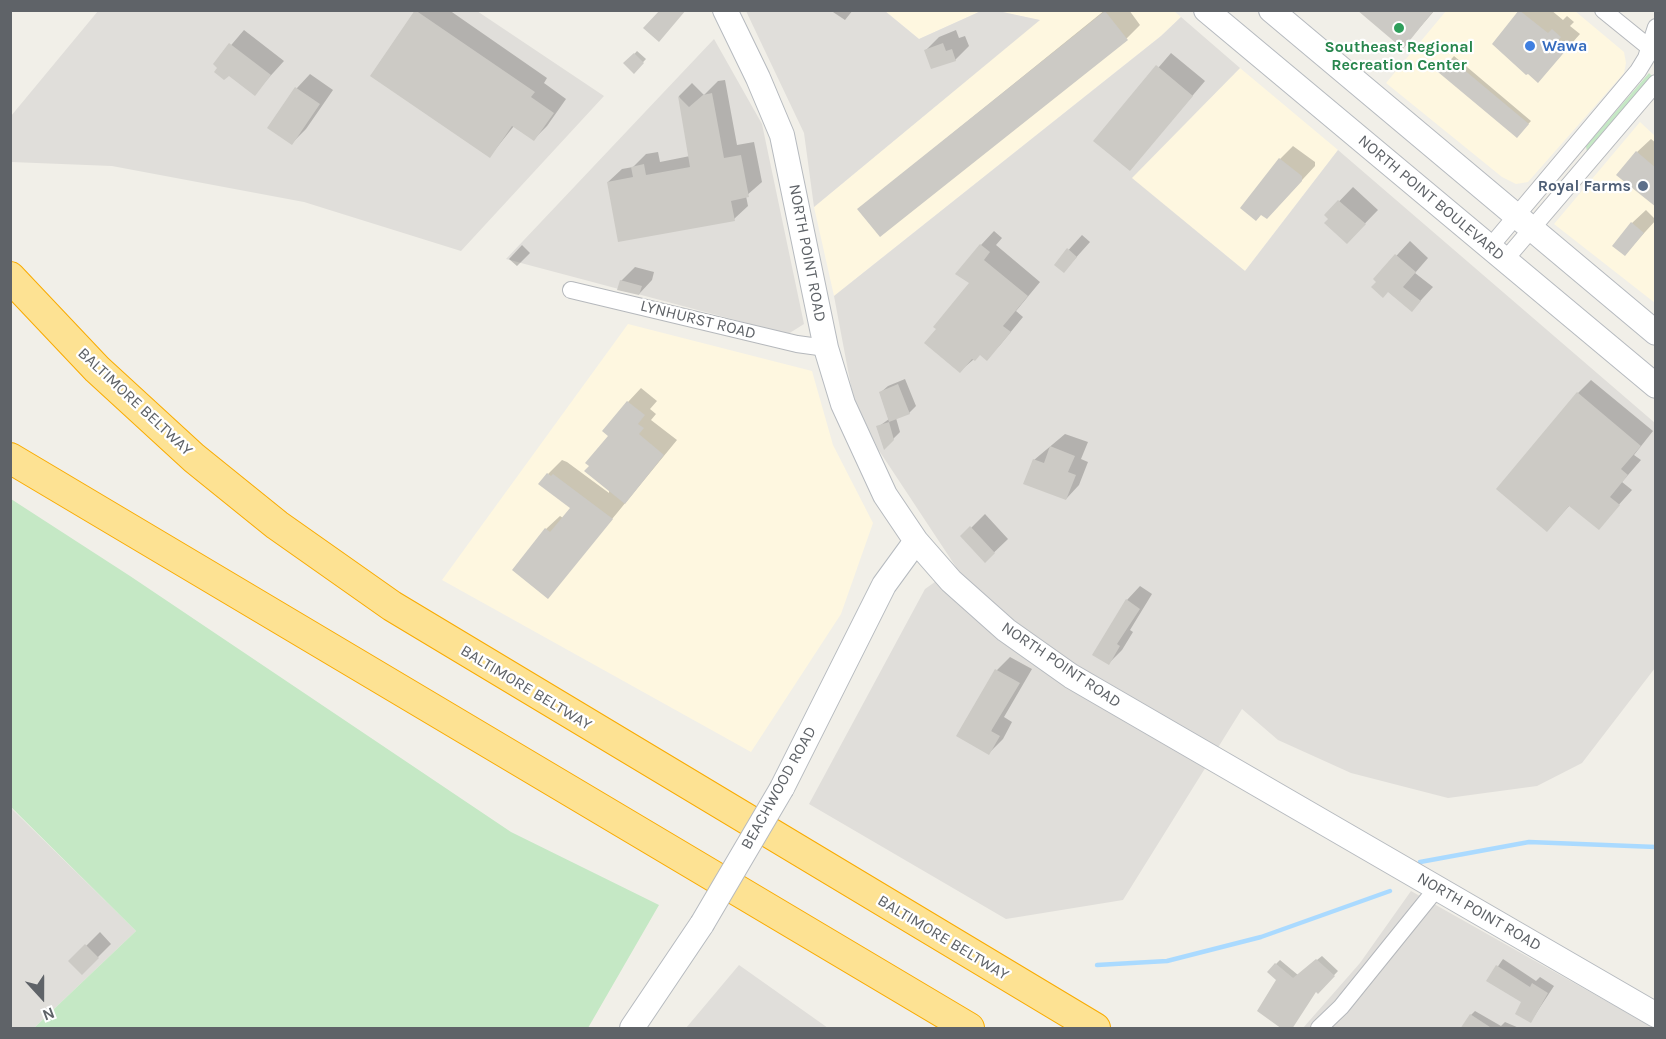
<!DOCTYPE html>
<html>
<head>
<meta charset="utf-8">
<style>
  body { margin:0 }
  #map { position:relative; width:1666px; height:1039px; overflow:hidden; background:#f1efe8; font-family:Karla,sans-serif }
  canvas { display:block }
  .frame { position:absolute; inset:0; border:12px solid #5f6368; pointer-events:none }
  .north { position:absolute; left:12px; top:967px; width:60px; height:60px; -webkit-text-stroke:4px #fff; paint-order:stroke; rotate:159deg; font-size:16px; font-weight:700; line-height:24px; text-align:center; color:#5f6368 }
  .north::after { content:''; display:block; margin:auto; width:21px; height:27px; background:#5f6368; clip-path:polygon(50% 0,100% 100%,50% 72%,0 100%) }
</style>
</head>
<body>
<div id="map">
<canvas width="1666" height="1039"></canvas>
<div class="frame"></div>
<div class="north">N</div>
</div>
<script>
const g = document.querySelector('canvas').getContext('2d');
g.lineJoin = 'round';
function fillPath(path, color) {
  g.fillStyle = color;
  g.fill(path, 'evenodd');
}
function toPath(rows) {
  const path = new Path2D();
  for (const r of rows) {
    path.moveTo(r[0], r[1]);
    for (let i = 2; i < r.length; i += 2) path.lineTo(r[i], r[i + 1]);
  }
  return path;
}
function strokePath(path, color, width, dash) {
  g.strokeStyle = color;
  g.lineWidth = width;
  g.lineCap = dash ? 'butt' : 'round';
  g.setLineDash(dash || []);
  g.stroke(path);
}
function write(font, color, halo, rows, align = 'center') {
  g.font = font + ' Karla,sans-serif';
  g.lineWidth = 4.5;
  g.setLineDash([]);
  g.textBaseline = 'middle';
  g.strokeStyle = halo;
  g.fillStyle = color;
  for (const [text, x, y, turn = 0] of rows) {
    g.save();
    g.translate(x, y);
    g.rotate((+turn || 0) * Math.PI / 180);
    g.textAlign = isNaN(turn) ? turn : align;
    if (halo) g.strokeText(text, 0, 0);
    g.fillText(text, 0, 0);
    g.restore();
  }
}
const commercial = toPath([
  [1173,10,1181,17,1161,36,834,296,814,207,1039,20,998,11],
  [885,11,981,11,919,39],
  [1446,11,1575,11,1624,52,1626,63,1624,73,1528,182,1516,184,1502,177,1386,83],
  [1240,68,1338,150,1245,271,1131,178],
  [1640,122,1655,136,1655,303,1554,224],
  [628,324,812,371,833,445,873,523,841,614,751,752,442,580]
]);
const industrial = toPath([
  [98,11,477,11,604,96,461,251,304,202,112,166,11,162,11,116],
  [746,11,885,11,919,39,981,11,998,11,1040,20,814,207,804,133],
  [1181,17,1240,68,1132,178,1245,271,1338,150,1655,423,1655,668,1582,763,1537,786,1448,798,1351,773,1278,740,1242,709,1123,900,1006,919,809,804,925,589,956,567,878,449,853,397,834,296,1161,36],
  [714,39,762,124,804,324,788,334,506,259],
  [10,807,136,931,34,1028,11,1028],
  [1411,891,1654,1028,1303,1028,1360,963],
  [739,965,828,1028,686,1028]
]);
const green = toPath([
  [1649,73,1653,77,1587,152,1586,146],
  [11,499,130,576,511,832,659,905,588,1028,34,1028,136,931,11,807]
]);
const shadow = toPath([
  [416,10,449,10,547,78,544,83,566,99,547,126,534,139,514,126,490,156,372,75],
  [830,10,853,10,845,20],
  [1105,10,1129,10,1140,25,1127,38,859,209],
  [1359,10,1435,10,1403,47],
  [1521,10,1551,10,1563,20,1567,16,1574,22,1570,26,1580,34,1538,81,1494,44],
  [244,30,284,61,254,94,215,64],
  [956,30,959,38,965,36,969,46,955,60,926,50,939,37],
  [637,51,646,59,634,72,626,63],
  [1171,53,1205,81,1130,169,1095,141],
  [1454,56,1531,121,1517,136,1440,72],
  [310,74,333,90,306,129,292,143,269,127,297,88],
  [725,80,737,145,754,142,762,182,746,196,748,206,734,219,608,182,622,169,633,167,646,154,658,152,660,162,690,156,679,96,692,83,704,95,718,81],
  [1651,139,1656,143,1656,197,1637,152],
  [1293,146,1315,162,1315,166,1280,204,1280,159],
  [1353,187,1378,210,1347,242,1326,215],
  [1646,210,1656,220,1625,254,1632,223],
  [994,231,1002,238,996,245,1040,282,1016,311,1023,317,1000,345,986,359,980,354,960,371,972,282,981,245],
  [1082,235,1090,242,1064,271,1056,264],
  [1410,241,1428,258,1415,273,1433,287,1412,310,1375,279],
  [522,245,530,253,517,266,509,259],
  [635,267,654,272,652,280,639,294,621,281],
  [905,379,916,406,909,413,896,418,900,432,893,439,878,427,889,419,881,392,888,386],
  [1591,380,1653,431,1634,455,1641,460,1622,482,1632,490,1598,528,1570,505,1547,530,1578,393],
  [641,388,657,401,650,409,656,414,651,420,677,440,548,597,546,529,560,516,563,518,572,507,548,474,562,460,567,462,609,493,610,435,628,402],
  [1065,434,1088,442,1081,459,1088,462,1079,485,1066,499,1034,460],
  [985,514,1008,539,985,561,963,536],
  [1140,586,1152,594,1130,630,1133,632,1122,650,1109,663,1127,600],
  [1010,657,1032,669,1004,717,1012,722,1003,739,989,753,997,670],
  [100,932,111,944,82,973,71,961],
  [1322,956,1338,971,1318,992,1278,980,1276,964,1280,960,1298,975],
  [1503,959,1536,981,1540,977,1554,986,1531,1021,1523,1002,1488,981],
  [1475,1011,1501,1026,1505,1022,1519,1028,1470,1028,1471,1015]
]);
const stream = toPath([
  [1420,862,1529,842,1656,847],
  [1097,965,1167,961,1261,937,1390,891]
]);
const building = toPath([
  [415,10,535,92,531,97,554,113,534,141,512,126,490,158,370,76],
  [660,10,686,10,659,42,643,28],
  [1357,10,1434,10,1403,49],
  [1519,10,1548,33,1552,29,1561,37,1558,41,1567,49,1538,83,1528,74,1526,75,1492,44],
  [1105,11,1128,40,880,237,857,209],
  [229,43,271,75,255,96,229,76,224,80,214,72,217,68,213,64],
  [943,43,946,51,952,49,956,61,931,69,924,50],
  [634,53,644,63,634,74,623,63],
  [1450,58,1529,124,1517,138,1438,72],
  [1156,65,1193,96,1130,171,1093,141],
  [295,87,320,104,292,145,267,128],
  [712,93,724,158,741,155,749,197,731,201,735,221,618,242,607,182,633,177,631,167,644,164,646,175,690,167,678,96,689,107,703,95],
  [1636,151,1656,168,1656,207,1616,175],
  [1279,158,1302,176,1302,181,1267,219,1261,215,1256,221,1240,208],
  [1338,200,1366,224,1347,244,1324,223,1328,219,1324,215],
  [1631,222,1644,233,1625,256,1612,246],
  [980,244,990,252,984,260,1028,296,1003,326,1011,332,987,361,980,355,975,361,972,359,960,373,924,343,936,329,933,327,969,283,955,274],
  [1067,248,1077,257,1064,273,1054,265],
  [1395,254,1416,272,1403,287,1421,301,1412,312,1388,292,1383,298,1371,287,1376,282,1373,279],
  [620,280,642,286,639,295,617,290],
  [898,384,910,414,889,422,879,392],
  [1577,392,1641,446,1621,469,1628,475,1610,497,1620,505,1599,530,1569,506,1547,532,1496,489],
  [627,401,645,415,638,424,644,428,639,434,664,455,625,504,584,471,589,466,585,463,608,436,602,431],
  [889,422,894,440,884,450,876,426],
  [1050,446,1075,456,1068,472,1076,475,1066,500,1023,484,1033,459,1044,463],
  [547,473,551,476,553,474,613,519,548,599,512,570,545,528,550,532,570,508,538,484],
  [970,526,995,553,985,563,960,536],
  [1126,599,1140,609,1117,644,1120,646,1109,665,1092,655],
  [995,669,1020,683,991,731,1000,736,989,755,956,736],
  [85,944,99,958,82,975,68,961],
  [1316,959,1335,976,1318,994,1316,992,1292,1029,1282,1029,1257,1011,1276,980,1267,972,1275,963,1293,978],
  [1496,965,1530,987,1532,983,1548,993,1531,1023,1515,1014,1521,1002,1486,981],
  [1470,1014,1493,1029,1460,1029]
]);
const street = toPath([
  [1603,10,1656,53],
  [1490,247,1638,71,1646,58,1656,27],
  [1505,260,1656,83],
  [571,290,797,344,826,348],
  [1319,1028,1341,1007,1437,888]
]);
const secondary = toPath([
  [725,10,758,78,782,135,826,348,843,404,885,495,916,541,951,581,1006,630,1071,676,1656,1015],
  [1206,10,1656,386],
  [1271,10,1656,333],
  [782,788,884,585,916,541],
  [632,1028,702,924]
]);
const highway = toPath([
  [10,277,97,369,194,458,277,525,392,606,1095,1028],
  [10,458,969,1028]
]);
const secondaryBridge = toPath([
  [702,924,782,788]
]);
const markers = [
  [1399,28,6,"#2e9e5b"],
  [1530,46,6,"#3f7fe0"],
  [1643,186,6,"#5c6f8a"]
];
const shopNames = [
  ["Wawa",1542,46]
];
const leisureNames = [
  ["Southeast Regional",1399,47],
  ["Recreation Center",1399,65]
];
const serviceNames = [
  ["Royal Farms",1631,186]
];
const streetNames = [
  ["NORTH POINT BOULEVARD",1431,198,40],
  ["NORTH POINT ROAD",807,253,79],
  ["LYNHURST ROAD",698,320,14],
  ["BALTIMORE BELTWAY",135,402,43],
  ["NORTH POINT ROAD",1061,665,34],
  ["BALTIMORE BELTWAY",526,688,31],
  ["BEACHWOOD ROAD",779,788,-61],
  ["NORTH POINT ROAD",1479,912,30],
  ["BALTIMORE BELTWAY",943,938,31]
];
fillPath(commercial, '#fef7e0');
fillPath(industrial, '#e0deda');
fillPath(green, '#c5e8c5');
fillPath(shadow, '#0003');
strokePath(stream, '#aadaff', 4.5);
fillPath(building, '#cccac5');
strokePath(street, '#b5b8bc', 18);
strokePath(secondary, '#b6babf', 26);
strokePath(highway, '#f9ab00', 32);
strokePath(street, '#fff', 16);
strokePath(secondary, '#fff', 24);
strokePath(highway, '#fde293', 30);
strokePath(secondaryBridge, '#b6babf', 26, []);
strokePath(secondaryBridge, '#fff', 24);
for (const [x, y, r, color] of markers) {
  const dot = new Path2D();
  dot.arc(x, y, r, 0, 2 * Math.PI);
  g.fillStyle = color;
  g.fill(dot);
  strokePath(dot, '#fff', 2);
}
write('bold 16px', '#366cbe', '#fff', shopNames, 'left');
write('bold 16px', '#27864d', '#fff', leisureNames);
write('bold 16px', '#4e5e75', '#fff', serviceNames, 'right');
write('16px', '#5f6368', '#fff', streetNames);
</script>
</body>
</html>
